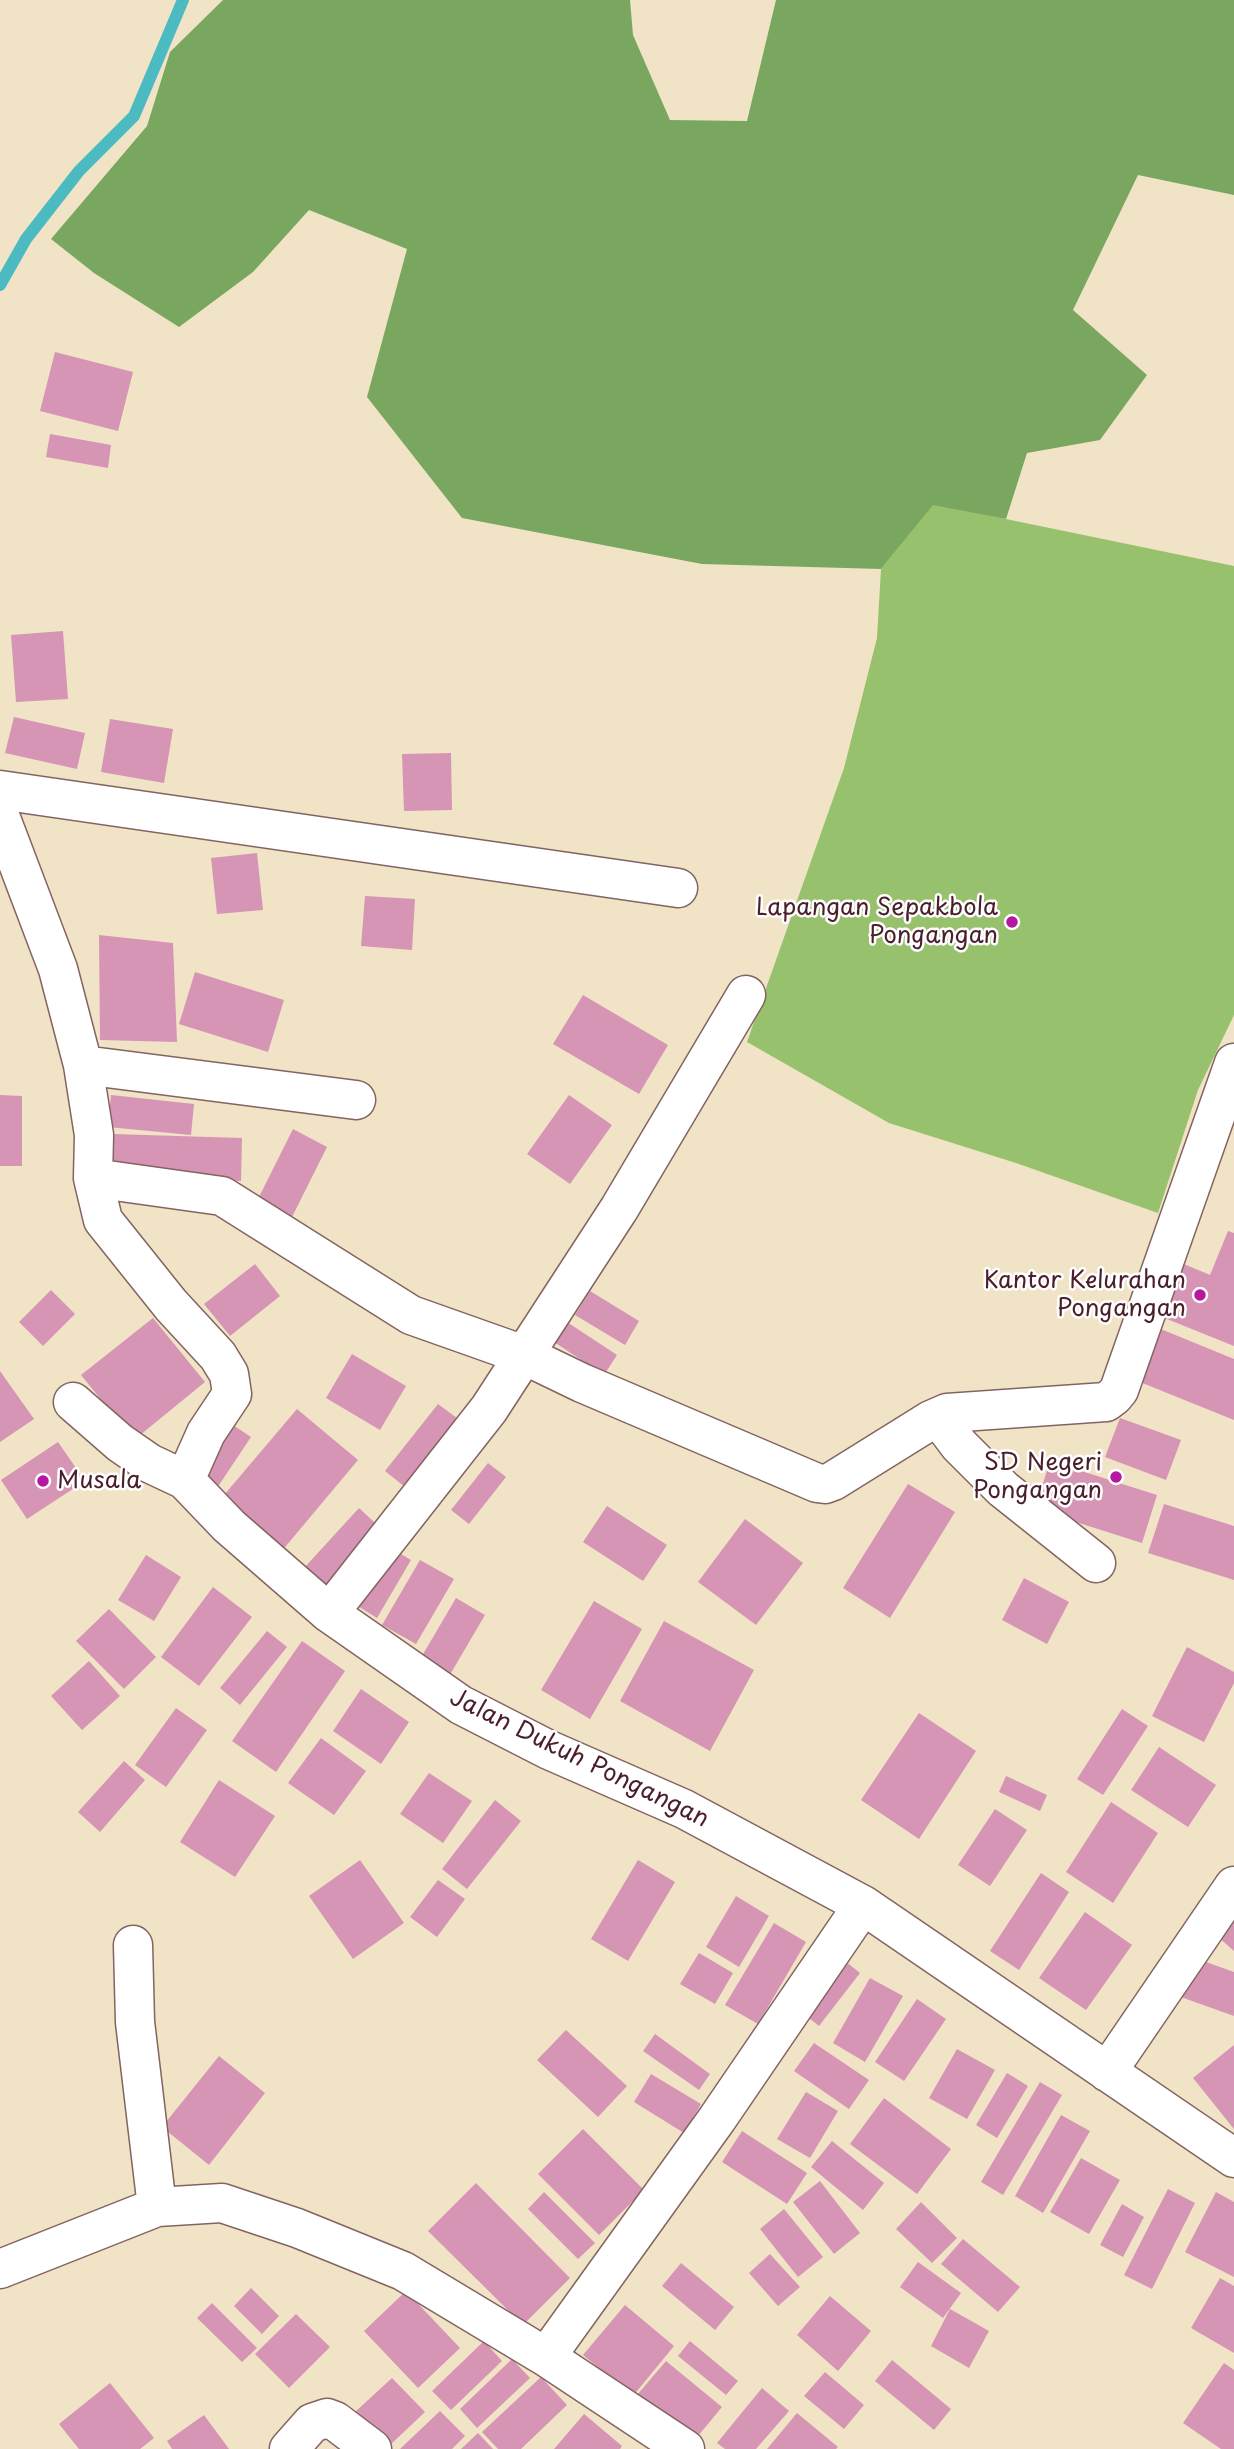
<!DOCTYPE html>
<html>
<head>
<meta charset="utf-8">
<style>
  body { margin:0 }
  canvas { display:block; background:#f0e3c6 }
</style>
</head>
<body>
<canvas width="1234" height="2449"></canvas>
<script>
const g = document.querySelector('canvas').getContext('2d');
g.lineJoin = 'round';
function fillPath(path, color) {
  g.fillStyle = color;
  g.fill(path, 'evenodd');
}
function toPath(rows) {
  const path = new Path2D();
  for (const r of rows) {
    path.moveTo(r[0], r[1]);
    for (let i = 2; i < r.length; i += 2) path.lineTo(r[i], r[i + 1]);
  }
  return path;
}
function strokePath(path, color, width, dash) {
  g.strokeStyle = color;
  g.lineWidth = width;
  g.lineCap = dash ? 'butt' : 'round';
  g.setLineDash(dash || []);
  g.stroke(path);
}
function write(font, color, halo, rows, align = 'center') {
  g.font = font + ' "Playpen Sans",sans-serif';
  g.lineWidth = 5;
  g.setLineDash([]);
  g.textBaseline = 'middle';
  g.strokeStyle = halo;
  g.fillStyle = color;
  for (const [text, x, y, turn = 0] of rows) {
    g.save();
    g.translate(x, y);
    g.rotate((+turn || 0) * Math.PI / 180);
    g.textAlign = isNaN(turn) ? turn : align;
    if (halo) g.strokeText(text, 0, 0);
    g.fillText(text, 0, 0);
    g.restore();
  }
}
const green = toPath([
  [933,504,1234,566,1234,1015,1198,1090,1158,1213,1016,1163,889,1123,747,1042,844,768,877,638,881,569]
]);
const forest = toPath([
  [223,0,630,0,633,35,670,120,747,121,776,0,1234,0,1234,195,1138,175,1073,310,1147,375,1100,440,1027,453,1006,519,933,505,881,569,702,564,462,518,367,397,407,249,309,210,253,272,179,327,94,273,51,239,147,126,170,52]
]);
const stream = toPath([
  [0,285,26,239,79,171,134,116,183,0]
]);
const building = toPath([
  [55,352,133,372,118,431,40,411],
  [50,434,111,445,108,468,46,457],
  [63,631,68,699,16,702,11,635],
  [14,717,85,733,77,769,5,753],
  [110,719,173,729,164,783,101,772],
  [451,753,452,810,404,811,402,754],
  [257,853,263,910,217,914,211,858],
  [365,896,415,899,412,950,361,946],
  [99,935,173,943,177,1042,100,1040],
  [195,972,284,1000,268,1052,179,1024],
  [583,995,668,1045,639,1094,553,1044],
  [0,1095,22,1096,22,1166,0,1166],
  [111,1095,194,1104,191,1135,108,1127],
  [569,1095,612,1125,570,1184,527,1154],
  [293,1129,327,1147,289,1223,255,1205],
  [113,1134,242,1138,241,1181,112,1178],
  [1228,1231,1234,1233,1234,1346,1157,1315,1179,1262,1210,1275],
  [255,1264,280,1296,230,1336,204,1304],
  [51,1290,75,1314,43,1346,19,1322],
  [590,1291,639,1321,625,1345,575,1315],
  [153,1318,205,1382,134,1440,81,1375],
  [564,1320,617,1355,604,1375,551,1340],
  [1151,1325,1234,1359,1234,1420,1130,1378],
  [352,1354,406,1386,380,1430,326,1398],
  [0,1371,34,1419,0,1442],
  [438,1404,469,1427,415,1495,385,1471],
  [297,1409,358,1460,281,1552,219,1501],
  [1120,1418,1181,1440,1166,1480,1105,1457],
  [227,1421,251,1437,215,1491,192,1476],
  [58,1442,85,1481,27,1519,1,1480],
  [1050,1461,1157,1495,1142,1543,1035,1509],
  [488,1463,506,1477,469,1524,451,1510],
  [908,1484,955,1512,890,1618,843,1588],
  [1164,1504,1234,1526,1234,1580,1148,1553],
  [607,1506,667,1545,643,1581,583,1542],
  [359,1508,388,1535,322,1606,293,1580],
  [745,1519,803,1563,756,1625,698,1582],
  [386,1545,411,1560,377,1618,353,1603],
  [146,1555,181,1577,154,1621,118,1600],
  [420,1560,454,1579,416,1644,382,1625],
  [1024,1578,1069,1602,1047,1644,1002,1620],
  [213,1587,252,1617,199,1686,161,1657],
  [456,1598,485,1615,448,1678,419,1661],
  [594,1601,642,1629,590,1719,541,1690],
  [109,1609,156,1657,124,1689,76,1641],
  [664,1621,754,1670,710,1751,620,1701],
  [267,1631,287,1647,240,1705,220,1688],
  [302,1641,345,1671,276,1772,232,1741],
  [1187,1647,1234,1672,1234,1683,1204,1742,1152,1716],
  [89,1661,120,1696,82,1730,51,1696],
  [361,1689,409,1722,381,1764,333,1731],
  [176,1708,207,1730,166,1787,135,1765],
  [1122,1709,1148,1726,1103,1795,1077,1779],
  [919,1713,976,1751,919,1839,861,1800],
  [321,1738,366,1771,334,1815,288,1783],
  [1159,1747,1216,1785,1188,1827,1131,1790],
  [124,1761,145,1780,100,1832,78,1812],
  [429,1773,472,1801,443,1843,400,1814],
  [1006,1776,1047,1795,1040,1811,999,1792],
  [219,1780,275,1816,235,1877,180,1842],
  [495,1800,521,1821,467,1889,442,1869],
  [1111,1802,1158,1833,1113,1903,1066,1872],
  [995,1809,1027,1830,990,1886,958,1865],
  [360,1860,404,1923,353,1959,309,1896],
  [638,1860,675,1882,628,1961,591,1939],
  [1041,1873,1069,1892,1019,1970,990,1951],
  [438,1880,465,1899,437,1937,410,1917],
  [736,1896,769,1916,739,1967,706,1947],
  [1085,1912,1132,1945,1086,2010,1039,1978],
  [1223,1913,1234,1923,1234,1951,1209,1929],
  [774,1923,806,1942,758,2024,725,2005],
  [699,1953,733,1973,715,2004,680,1984],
  [840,1957,860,1973,819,2026,799,2010],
  [1192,1957,1234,1972,1234,2016,1178,1996],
  [870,1978,903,1996,865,2062,833,2043],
  [917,1999,946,2019,904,2081,875,2062],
  [566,2030,627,2086,598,2117,537,2060],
  [655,2034,710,2074,699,2090,643,2051],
  [814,2043,869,2080,849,2109,794,2071],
  [1234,2045,1234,2129,1193,2078],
  [957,2049,995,2070,967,2119,929,2098],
  [219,2056,265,2093,209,2165,162,2127],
  [1007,2073,1028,2086,997,2138,976,2125],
  [651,2074,701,2104,684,2133,634,2102],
  [1040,2082,1062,2095,1003,2195,981,2182],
  [806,2092,838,2111,810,2158,777,2139],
  [884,2098,951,2149,917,2194,850,2144],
  [1061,2115,1090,2131,1043,2213,1015,2196],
  [583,2129,644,2190,599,2235,538,2174],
  [742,2131,807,2173,787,2204,722,2162],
  [832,2141,884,2183,863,2210,811,2167],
  [1081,2158,1120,2180,1089,2234,1050,2212],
  [820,2181,860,2233,834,2254,793,2202],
  [476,2183,570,2278,523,2325,428,2231],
  [1168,2189,1195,2203,1152,2289,1124,2275],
  [544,2192,595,2243,578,2259,528,2209],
  [1216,2192,1234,2202,1234,2277,1185,2252],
  [921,2202,957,2238,932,2263,896,2229],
  [1122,2204,1144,2217,1123,2257,1100,2245],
  [784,2209,823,2257,798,2277,760,2229],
  [963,2239,1020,2287,998,2312,941,2264],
  [770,2254,800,2287,778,2306,749,2273],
  [918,2262,961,2293,943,2318,900,2287],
  [681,2263,734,2307,715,2330,662,2286],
  [1220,2278,1234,2286,1234,2353,1191,2328],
  [251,2288,279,2316,262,2334,234,2306],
  [406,2291,460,2348,418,2388,364,2331],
  [830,2296,871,2331,838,2371,797,2335],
  [212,2303,257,2348,242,2362,197,2318],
  [625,2305,674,2346,633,2396,583,2355],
  [950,2309,989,2331,969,2368,931,2346],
  [296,2314,330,2347,289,2388,255,2354],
  [484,2341,502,2361,451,2410,432,2391],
  [690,2341,738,2381,726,2395,678,2356],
  [512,2359,530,2378,477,2428,460,2409],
  [892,2360,951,2409,934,2430,875,2381],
  [666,2361,722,2407,693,2442,637,2395],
  [1224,2363,1234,2370,1234,2449,1221,2449,1183,2423],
  [825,2372,864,2405,844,2429,804,2396],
  [541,2377,567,2405,521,2449,498,2449,482,2432],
  [392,2378,425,2412,388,2447,355,2412],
  [110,2383,154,2438,140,2449,79,2449,59,2424],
  [762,2388,789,2411,756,2449,725,2449,717,2443],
  [440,2411,465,2436,452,2449,400,2449],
  [797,2413,838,2447,836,2449,767,2449],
  [584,2414,622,2446,620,2449,554,2449],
  [204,2415,229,2449,172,2449,167,2441],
  [478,2433,493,2449,461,2449]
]);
const minor = toPath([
  [0,790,678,888],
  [0,816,58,969,83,1065,94,1135,93,1178,103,1220,171,1305,218,1356,229,1374,232,1394,206,1433,185,1480,229,1526,329,1613,461,1705,549,1750,684,1809,863,1905,1234,2158],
  [83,1065,356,1100],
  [93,1178,222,1196,411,1315,524,1355,582,1383,817,1483,825,1484,833,1481,931,1420,947,1413,1106,1402,1114,1396,1119,1390,1234,1063],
  [73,1402,120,1443,149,1463,185,1480],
  [938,1417,959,1445,1003,1489,1096,1563],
  [329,1613,489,1409,619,1209,746,995],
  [133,1945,135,2022,157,2207],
  [1107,2072,1234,1886],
  [0,2269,157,2207,222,2203,297,2228,403,2271,546,2357,685,2449],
  [546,2357,717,2119,863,1905],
  [289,2449,312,2423,327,2418,335,2421,372,2449]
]);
const markers = [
  [1012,922,7,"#b5179e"],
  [1200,1295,7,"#b5179e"],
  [1116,1477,7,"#b5179e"],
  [43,1481,7,"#b5179e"]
];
const poiNames = [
  ["Lapangan Sepakbola",998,908],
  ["Pongangan",998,936],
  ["Kantor Kelurahan",1186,1281],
  ["Pongangan",1186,1309],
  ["SD Negeri",1102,1463],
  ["Pongangan",1102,1491],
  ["Musala",57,1481,"left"]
];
const streetNames = [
  ["Jalan Dukuh Pongangan",579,1759,26]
];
fillPath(green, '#98c16d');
fillPath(forest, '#7aa760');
strokePath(stream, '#4cbbc1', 12);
fillPath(building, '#d695b5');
strokePath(minor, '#846461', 41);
strokePath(minor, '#fff', 38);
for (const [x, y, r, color] of markers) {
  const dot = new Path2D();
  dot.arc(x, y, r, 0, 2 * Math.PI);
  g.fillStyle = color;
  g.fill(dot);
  strokePath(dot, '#fff', 2.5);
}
write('24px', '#4a1f2b', '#fff', poiNames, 'right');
write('24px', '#4a1f2b', '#fff', streetNames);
</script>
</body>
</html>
